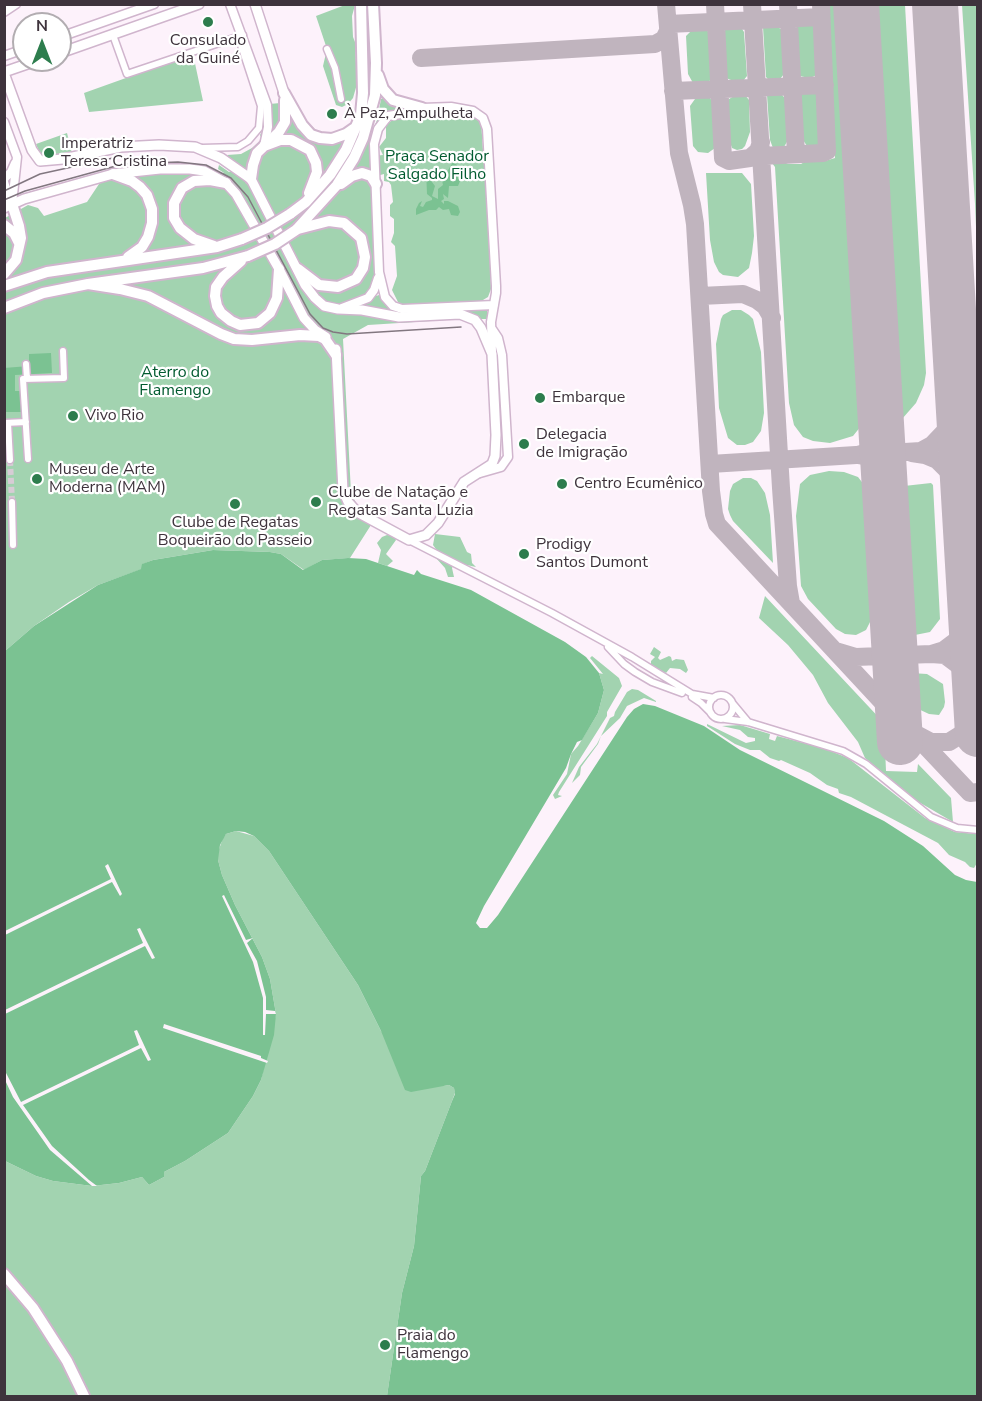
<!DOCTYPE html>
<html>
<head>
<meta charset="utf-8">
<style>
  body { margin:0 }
  #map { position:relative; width:982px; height:1401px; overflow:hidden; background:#fdf2fb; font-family:"Nunito Sans",sans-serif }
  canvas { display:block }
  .frame { position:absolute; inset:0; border:6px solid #3e333c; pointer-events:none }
  .north { position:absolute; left:12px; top:12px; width:60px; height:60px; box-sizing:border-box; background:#fff; border:2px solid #b2adb1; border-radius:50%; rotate:0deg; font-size:16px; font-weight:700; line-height:24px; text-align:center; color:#3e333c }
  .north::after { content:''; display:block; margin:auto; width:21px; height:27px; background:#2d7d4d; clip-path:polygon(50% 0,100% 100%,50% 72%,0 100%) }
</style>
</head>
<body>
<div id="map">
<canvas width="982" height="1401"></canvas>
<div class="frame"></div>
<div class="north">N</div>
</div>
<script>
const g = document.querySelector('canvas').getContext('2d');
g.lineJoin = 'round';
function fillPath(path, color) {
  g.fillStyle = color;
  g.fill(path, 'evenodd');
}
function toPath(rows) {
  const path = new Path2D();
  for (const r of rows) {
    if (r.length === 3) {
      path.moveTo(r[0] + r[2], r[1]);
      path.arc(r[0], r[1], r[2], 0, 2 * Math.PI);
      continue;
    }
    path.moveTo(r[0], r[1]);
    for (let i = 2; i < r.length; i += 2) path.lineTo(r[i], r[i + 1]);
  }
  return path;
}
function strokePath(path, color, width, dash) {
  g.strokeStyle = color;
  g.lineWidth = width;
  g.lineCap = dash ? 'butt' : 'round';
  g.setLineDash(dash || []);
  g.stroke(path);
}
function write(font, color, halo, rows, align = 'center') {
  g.font = font + ' "Nunito Sans",sans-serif';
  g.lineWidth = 4.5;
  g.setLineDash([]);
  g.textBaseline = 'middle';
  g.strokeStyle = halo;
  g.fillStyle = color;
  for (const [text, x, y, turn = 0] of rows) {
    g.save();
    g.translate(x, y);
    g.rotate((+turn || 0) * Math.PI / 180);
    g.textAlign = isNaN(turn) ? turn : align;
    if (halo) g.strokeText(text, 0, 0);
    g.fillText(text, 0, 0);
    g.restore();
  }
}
const green = toPath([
  [345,5,355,5,352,16,353,37,355,42,357,84,353,98,348,104,342,107,336,105,323,66,327,49,316,16],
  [825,5,837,5,862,418,861,426,853,436,830,443,813,441,803,437,794,425,789,403,775,167,772,163,773,161,779,160,788,164,801,164,811,158,825,161,835,158],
  [876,5,905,5,926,373,924,385,916,403,902,419],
  [962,5,977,5,977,250,975,204],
  [805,21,814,24,818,32,820,69,817,75,810,78,799,76,796,68,795,30,799,23],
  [774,24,782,30,784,74,780,79,769,80,766,77,763,27,766,25],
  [740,26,744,32,747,76,743,81,736,82,726,78,723,35,725,30,729,27],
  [697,28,707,30,710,35,713,75,709,82,701,85,693,83,688,74,686,36,693,29],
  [193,54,203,101,89,112,84,93],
  [810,90,819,92,822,98,824,137,821,143,814,147,807,146,801,137,798,99,801,93],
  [770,92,780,93,786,99,788,140,784,147,778,148,773,148,770,140,767,95],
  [738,94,745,95,749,100,750,132,745,146,742,149,737,150,732,148,730,142,727,104,729,99],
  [700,97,710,98,715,105,717,142,715,148,708,153,698,152,693,146,690,106,695,99],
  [383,98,401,110,382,119,372,132,370,140,372,143,373,156,383,155,379,147,386,138,386,125,395,118,468,114,475,115,481,120,486,195,491,199,492,204,488,222,488,226,492,231,489,242,491,289,488,297,478,303,407,307,398,302,392,290,397,276,395,246,391,242,394,233,394,219,390,216,390,205,393,202,391,185,389,182,384,181,384,174,373,177,376,296,379,295,391,309,400,313,487,308,487,319,481,319,474,314,464,311,404,315,377,310,376,316,392,320,462,317,462,319,368,325,343,339,351,493,359,509,371,525,350,558,322,560,304,570,281,554,270,552,213,550,153,560,143,564,142,569,98,585,69,602,34,626,5,651,5,218,28,205,38,208,44,216,87,202,99,184,104,181,159,171,193,171,224,173,218,169,219,165,229,172,242,168,227,155,241,154,252,148,262,139,260,135,263,130,263,139,253,151,249,161,269,135,271,119,270,104,280,103,281,113,278,127,296,119,306,121,316,130,326,133,342,134,369,140,377,120,381,99],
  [67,133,72,153,46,158,40,154,36,144],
  [706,173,742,173,751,184,754,236,752,253,749,268,738,277,723,275,719,272,714,262,710,240],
  [732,310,741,310,749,315,753,319,761,352,764,413,761,431,753,442,745,445,737,445,728,438,719,408,716,344,721,319,723,315],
  [829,471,844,472,858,477,865,486,867,496,873,616,866,630,856,635,845,634,836,629,808,599,801,586,796,516,800,484,810,475],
  [743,478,751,478,757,481,765,493,770,515,773,563,733,521,730,515,728,509,730,491,733,484],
  [931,483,933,485,940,619,930,632,915,635,913,633,904,486],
  [435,534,460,537,467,552,471,554,472,563,476,567,462,564,453,566,452,568,454,577,448,577,445,568,436,558,438,552,433,545],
  [387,535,394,536,396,540,386,554,393,561,387,566,378,563,381,550,377,543,382,537],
  [765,596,884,723,886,771,917,772,918,764,951,798,953,822,917,801,865,758,858,742,828,703,813,675,788,645,759,618],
  [654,647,661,652,658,658,660,660,669,656,671,657,672,661,676,659,684,660,688,670,686,673,680,669,670,668,666,673,651,666,651,661,655,657,650,654],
  [592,656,619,678,622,686,607,712,607,716,559,792,558,795,562,796,555,799,553,795,567,774,571,754,578,746,598,713,604,690,599,673,603,674,590,658],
  [911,673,927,674,943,684,945,702,944,707,939,715,929,714,914,707],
  [632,689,638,690,656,701,656,702,644,698,627,706,620,718,601,736,598,744,581,767,580,775,572,783,579,767,597,744,610,718,614,716,615,712,627,692],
  [707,724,746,743,755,741,755,738,748,737,740,730,722,726,740,725,770,734,769,739,775,741,777,736,823,748,848,758,925,818,955,832,977,834,977,863,974,868,970,867,965,862,949,855,938,843,851,797,839,793,838,789,827,785,810,773,781,760,779,761,770,758,760,750,750,750,735,744,707,726],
  [236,831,254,836,269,851,358,985,381,1031,443,1086,449,1085,454,1088,455,1093,452,1101,425,1171,421,1176,414,1246,402,1293,387,1396,5,1396,5,1161,36,1176,53,1181,92,1186,119,1183,142,1177,149,1185,164,1177,164,1172,185,1161,228,1133,253,1096,261,1080,276,1014,270,979,262,957,235,905,222,875,218,860,218,852,223,838,226,834]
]);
const water = toPath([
  [453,162,457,165,457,176,460,181,458,186,449,186,448,198,443,194,444,199,441,201,444,204,444,201,448,201,458,206,460,212,458,216,451,215,449,209,443,210,439,207,436,210,429,210,416,215,416,209,419,203,422,201,420,206,423,207,426,202,432,200,432,198,427,194,426,169,430,170,429,178,435,186,432,196,438,199,438,189,443,185,442,180],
  [51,353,52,373,15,375,15,391,21,391,22,412,5,412,4,368,29,366,29,354],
  [213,550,270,552,281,554,303,570,322,560,348,558,366,559,414,575,417,570,421,574,471,590,565,642,586,657,599,673,604,690,598,713,582,740,577,742,571,754,566,768,484,906,476,923,480,928,487,928,498,915,627,717,634,709,643,704,655,706,704,726,740,750,884,821,923,846,955,875,966,880,977,882,977,1396,387,1396,402,1293,414,1246,421,1176,425,1171,452,1101,455,1094,454,1088,449,1085,411,1092,405,1090,381,1031,358,985,269,851,254,836,245,832,236,831,226,834,220,845,218,860,222,875,235,905,262,957,270,979,276,1014,274,1035,261,1080,253,1096,228,1133,185,1161,164,1172,164,1177,149,1185,142,1177,119,1183,92,1186,53,1181,36,1176,5,1161,5,651,34,626,98,585,141,569,142,564,153,560]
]);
const pier = toPath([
  [108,864,122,894,120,896,112,882,5,935,5,931,111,879,105,866],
  [224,895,246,940,253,938,247,943,257,961,266,997,266,1010,275,1011,276,1014,266,1014,265,1035,263,1035,263,998,253,962,222,896],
  [140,928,155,958,152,959,145,946,5,1014,5,1010,143,943,137,929],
  [164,1024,261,1056,261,1058,268,1061,267,1063,163,1028],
  [137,1030,151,1060,148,1061,141,1048,23,1105,52,1146,89,1180,97,1186,92,1186,50,1150,13,1097,5,1080,5,1071,21,1102,139,1045,134,1031]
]);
const taxiway = toPath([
  [666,4,679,153,692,205,695,224,711,491,714,514,717,524,899,720,912,732,931,742,949,742,965,732,970,724,976,705],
  [715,4,723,158,729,161,750,158,758,151,761,142],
  [752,4,781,488,788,586,791,603],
  [788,4,796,154],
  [668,24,821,17],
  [421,58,655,44,664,39,668,31],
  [673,91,825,85],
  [761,156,823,153,827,151,821,4],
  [700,296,743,294,757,300,765,306,772,318],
  [912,453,925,455,937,460,950,473,957,482,964,511],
  [858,455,865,453,874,446,881,427],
  [859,455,865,456,875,461,879,466,885,482],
  [710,464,921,451,932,445,951,425,958,398],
  [836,651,856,657,931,654,945,655,961,667,975,687],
  [931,654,944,650,956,641,963,632,970,611],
  [876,657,885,650,890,642,893,623],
  [918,738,970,793,978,792]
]);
const runway = toPath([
  [856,4,900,742],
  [935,4,978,734]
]);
const streetTunnel = toPath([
  [10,460,12,502]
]);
const street = toPath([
  [113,35,127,74,243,35],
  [327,49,335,68,341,99],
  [202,148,238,147,248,141,259,128,261,106,241,45],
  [26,364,27,379],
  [5,423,26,422],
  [8,423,10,460],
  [28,459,23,379,64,378,63,351],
  [12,502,13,545],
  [409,540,552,613,632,657,692,694,714,698],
  [608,647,624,664,635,672,652,682,682,693],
  [721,707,12],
  [692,697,701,703,711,713],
  [733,704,748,722],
  [725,719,748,722,843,751,866,764,931,817,957,828,978,830]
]);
const secondary = toPath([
  [230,4,267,105,268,127,264,146],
  [4,12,16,4],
  [60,37,154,4],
  [4,56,24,49],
  [4,122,17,157,12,204],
  [4,179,11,172,15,163],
  [4,182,11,204],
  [342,308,368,298,374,290,378,278],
  [492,352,491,322,496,293,496,286,487,129,483,118,473,111,451,107,422,108,413,112,388,116,378,129,374,144,379,272,385,297,393,306,402,309,494,305],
  [480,473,501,467,508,457,502,355,498,338,492,329]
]);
const primary = toPath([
  [255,4,284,93],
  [60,53,199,4],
  [4,72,39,60],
  [4,73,32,150,40,161,63,159,121,147,159,145,195,147,221,158,251,179,305,285,315,298,324,306,338,309,362,310,399,317,460,314,475,320,481,328,492,354,496,435,495,456,492,464,464,482,438,523,426,535,409,540,357,512,348,502,343,491,336,349],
  [4,208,24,199,113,174,160,169,190,169,204,171,226,183,236,194,279,269,304,318,315,330,326,337]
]);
const highway = toPath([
  [378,75,383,89,393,100,422,108],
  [284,93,302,125,311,135,320,138,332,139,346,134,356,127],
  [264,146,280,140,291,140,310,150,316,163,317,172,309,193],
  [113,174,132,181,140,187,147,195,152,209,152,223,148,237,142,247,128,257],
  [251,179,253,165,257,153,279,132,285,122,285,100],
  [341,184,352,176,362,173,371,176,376,184],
  [290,214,306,202,330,175,346,150,361,115,363,93,361,4],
  [4,225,14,233,19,243],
  [298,229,329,221,344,223,361,238,365,257,363,268,356,279,338,287,319,285,298,269],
  [296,230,337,185,354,158,363,138,375,95,376,63,373,4],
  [214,246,194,239,180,228,174,218,174,203,182,188,194,181,210,180,226,183],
  [241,261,223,277,216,287,215,296,217,306,221,313,231,321,240,325,258,323,270,313,277,298,279,269],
  [4,274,16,260,21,238,19,226,12,204],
  [88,284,120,289,148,296,221,334,234,339,252,340,300,335,319,336,325,339,336,355],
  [4,286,47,272,217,247,242,239],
  [4,308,43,293,88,284,203,268,248,256],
  [4,1274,33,1308,67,1361,84,1396]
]);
const tram = toPath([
  [4,191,40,174,113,158],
  [4,200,25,191,123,164,178,162,206,165,231,178,248,197,310,314,323,328,333,332,347,334,461,327]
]);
const highwayBridge = toPath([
  [242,239,267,228,290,214],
  [248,256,275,244,296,230]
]);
const markers = [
  [208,22,6,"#2d7d4d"],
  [332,114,6,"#2d7d4d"],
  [49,153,6,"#2d7d4d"],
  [540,398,6,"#2d7d4d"],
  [73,416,6,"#2d7d4d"],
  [524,444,6,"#2d7d4d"],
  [37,479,6,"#2d7d4d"],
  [562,484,6,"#2d7d4d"],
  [316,502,6,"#2d7d4d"],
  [235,504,6,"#2d7d4d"],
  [524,554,6,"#2d7d4d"],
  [385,1345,6,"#2d7d4d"]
];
const poiNames = [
  ["Consulado",208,41,"center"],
  ["da Guiné",208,59,"center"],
  ["À Paz, Ampulheta",344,114],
  ["Imperatriz",61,144],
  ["Teresa Cristina",61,162],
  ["Embarque",552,398],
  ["Vivo Rio",85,416],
  ["Delegacia",536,435],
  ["de Imigração",536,453],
  ["Museu de Arte",49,470],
  ["Moderna (MAM)",49,488],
  ["Centro Ecumênico",574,484],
  ["Clube de Natação e",328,493],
  ["Regatas Santa Luzia",328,511],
  ["Clube de Regatas",235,523,"center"],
  ["Boqueirão do Passeio",235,541,"center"],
  ["Prodigy",536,545],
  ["Santos Dumont",536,563],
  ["Praia do",397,1336],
  ["Flamengo",397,1354]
];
const parkNames = [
  ["Praça Senador",437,157],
  ["Salgado Filho",437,175],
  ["Aterro do",175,373],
  ["Flamengo",175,391]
];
fillPath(green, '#a2d3b0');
fillPath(water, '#7bc292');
fillPath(pier, '#fdf2fb');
strokePath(taxiway, '#c0b4be', 18);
strokePath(runway, '#c0b4be', 46);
strokePath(streetTunnel, '#d7ccd5', 6, [6, 3]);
strokePath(street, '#d0b5cd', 9);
strokePath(secondary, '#d0b5cd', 11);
strokePath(primary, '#d0b5cd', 12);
strokePath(highway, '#d0b5cd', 14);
strokePath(street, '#fff', 6);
strokePath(secondary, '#fff', 8);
strokePath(primary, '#fff', 9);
strokePath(highway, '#fff', 10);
strokePath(tram, '#827780', 1.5);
strokePath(highwayBridge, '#d0b5cd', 14, []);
strokePath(highwayBridge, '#fff', 10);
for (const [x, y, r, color] of markers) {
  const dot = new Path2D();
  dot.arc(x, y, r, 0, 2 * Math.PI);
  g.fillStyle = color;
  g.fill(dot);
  strokePath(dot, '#fff', 2);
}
write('16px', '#3e333c', '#fff', poiNames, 'left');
write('16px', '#025b30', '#fff', parkNames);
</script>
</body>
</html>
